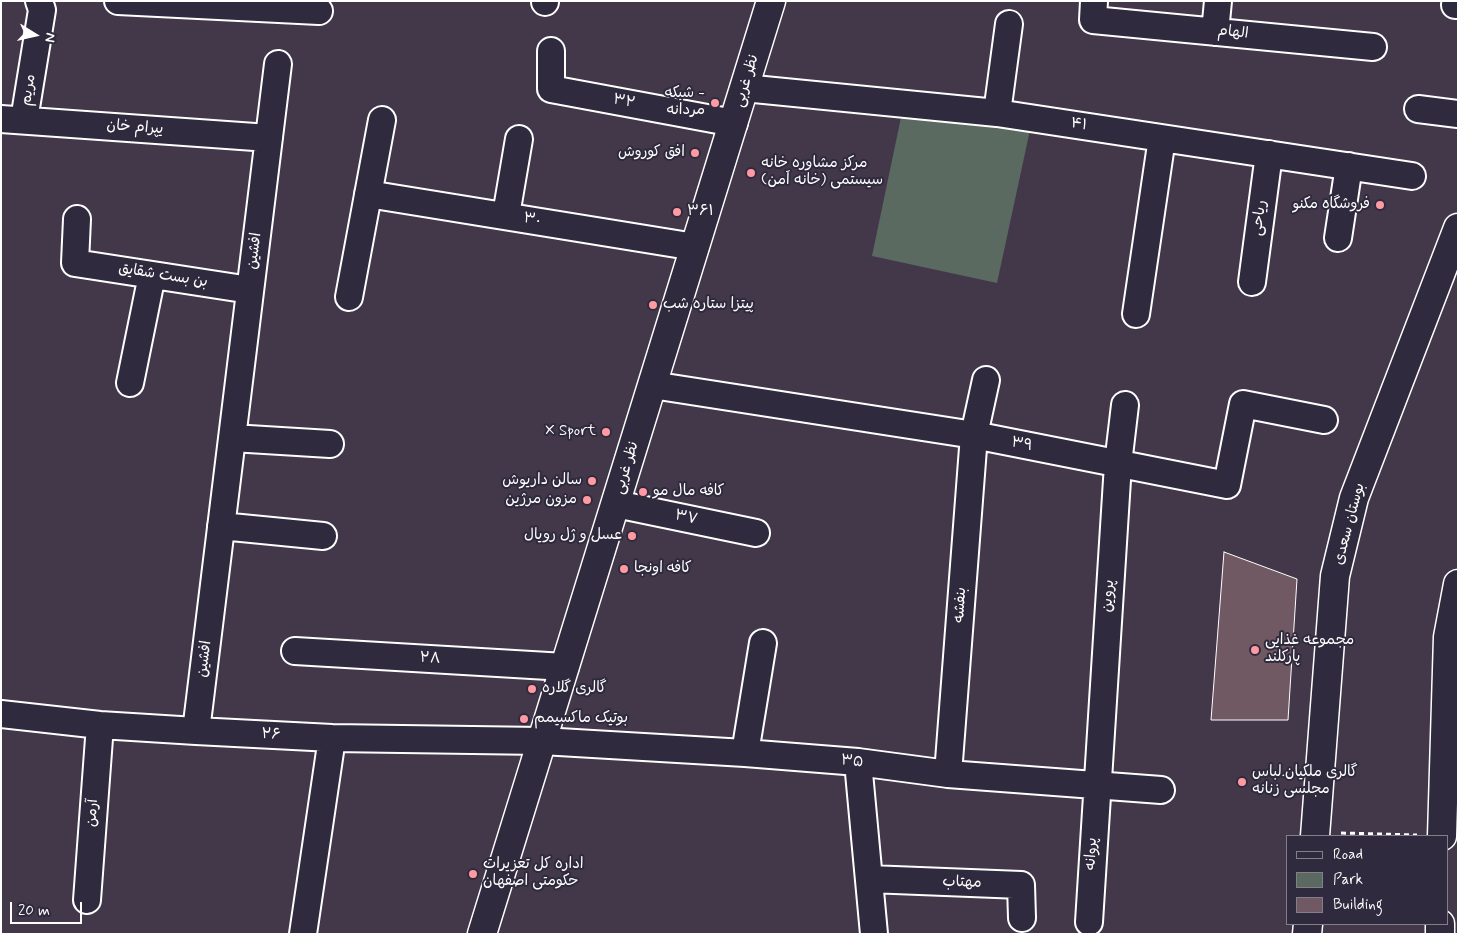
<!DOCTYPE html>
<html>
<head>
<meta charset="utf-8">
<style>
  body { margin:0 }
  #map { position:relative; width:1459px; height:935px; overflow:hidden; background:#433849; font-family:Mynerve,sans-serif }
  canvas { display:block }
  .frame { position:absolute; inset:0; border:2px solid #fff; pointer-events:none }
  .legend { position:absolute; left:1286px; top:835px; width:162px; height:90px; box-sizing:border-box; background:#2f2a3d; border:1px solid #827f8b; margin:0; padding:6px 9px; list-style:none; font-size:15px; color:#fff }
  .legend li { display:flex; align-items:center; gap:10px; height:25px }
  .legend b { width:25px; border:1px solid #827f8b }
  .north { position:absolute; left:10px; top:10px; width:50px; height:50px; -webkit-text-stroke:4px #2f2a3d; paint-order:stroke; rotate:100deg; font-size:14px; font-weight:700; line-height:20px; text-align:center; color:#fff }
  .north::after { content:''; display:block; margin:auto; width:18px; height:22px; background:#fff; clip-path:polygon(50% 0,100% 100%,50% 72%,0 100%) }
  .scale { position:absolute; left:10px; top:902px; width:72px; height:22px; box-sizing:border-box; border:2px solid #fff; border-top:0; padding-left:6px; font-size:15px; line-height:18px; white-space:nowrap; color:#fff; -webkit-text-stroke:4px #2f2a3d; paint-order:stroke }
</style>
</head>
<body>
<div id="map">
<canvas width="1459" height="935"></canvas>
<div class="frame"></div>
<ul class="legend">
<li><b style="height:6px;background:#2f2a3d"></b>Road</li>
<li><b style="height:14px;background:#5b6a60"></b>Park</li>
<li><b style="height:14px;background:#715964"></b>Building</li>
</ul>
<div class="north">N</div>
<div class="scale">20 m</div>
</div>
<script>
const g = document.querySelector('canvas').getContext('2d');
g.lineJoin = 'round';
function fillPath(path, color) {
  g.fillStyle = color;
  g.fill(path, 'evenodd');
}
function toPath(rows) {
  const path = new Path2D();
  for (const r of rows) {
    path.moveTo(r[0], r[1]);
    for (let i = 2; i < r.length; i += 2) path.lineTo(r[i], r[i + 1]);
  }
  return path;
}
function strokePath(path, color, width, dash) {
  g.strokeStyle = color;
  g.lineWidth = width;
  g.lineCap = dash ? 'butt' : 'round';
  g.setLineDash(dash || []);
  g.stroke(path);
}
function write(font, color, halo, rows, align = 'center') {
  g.font = font + ' Mynerve,"Playpen Sans Arabic",sans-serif';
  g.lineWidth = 4;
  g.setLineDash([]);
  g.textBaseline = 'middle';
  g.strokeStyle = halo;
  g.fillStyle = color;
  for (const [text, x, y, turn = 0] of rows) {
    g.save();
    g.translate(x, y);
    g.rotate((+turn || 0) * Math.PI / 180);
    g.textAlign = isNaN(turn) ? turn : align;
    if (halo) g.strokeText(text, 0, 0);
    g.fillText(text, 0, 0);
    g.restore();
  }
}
const green = toPath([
  [904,103,1030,130,997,283,872,256]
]);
const building = toPath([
  [1224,552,1297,579,1288,720,1211,720,1224,552]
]);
const path = toPath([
  [1341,833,1417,835]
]);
const minor = toPath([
  [118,1,319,11],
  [1094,1,1093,20,1373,47],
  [545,2,545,1],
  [1455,5,1456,1],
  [1215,32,1218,1],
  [551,51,551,89,734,123],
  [744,88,997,113,1412,176],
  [1418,109,1458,114],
  [997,113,1009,24],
  [1,119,269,138],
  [24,120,42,10,39,1],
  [368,194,695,247],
  [506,215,519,139],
  [77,219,75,263,250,290],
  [1338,238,1349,166],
  [1252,282,1269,154],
  [349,297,382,120],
  [1136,314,1162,138],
  [130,383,152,275],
  [652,385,974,435,1227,485,1243,404,1324,420],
  [232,438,330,444],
  [616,504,756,533],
  [221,526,323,536],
  [295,651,565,667],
  [1,714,100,725,196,731,332,738,542,741,745,753,858,762,948,774,1161,790],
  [196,731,278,64],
  [745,753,763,643],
  [858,762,874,934],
  [948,774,974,435,986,380],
  [869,879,1021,885,1022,918],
  [87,900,100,725],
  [1089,922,1118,464,1125,405],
  [303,934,332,738]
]);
const major = toPath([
  [1315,836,1335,576,1354,498,1458,228],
  [1442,836,1448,637,1458,584],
  [482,934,771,1],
  [1307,934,1308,924],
  [1440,934,1440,924]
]);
const markers = [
  [715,103,5,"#ff9aa2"],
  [695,153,5,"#ff9aa2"],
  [751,173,5,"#ff9aa2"],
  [1380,205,5,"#ff9aa2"],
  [677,212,5,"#ff9aa2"],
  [653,305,5,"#ff9aa2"],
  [606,432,5,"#ff9aa2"],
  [592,481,5,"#ff9aa2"],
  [643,492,5,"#ff9aa2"],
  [587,500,5,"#ff9aa2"],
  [632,536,5,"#ff9aa2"],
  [624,569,5,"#ff9aa2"],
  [1255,650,5,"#ff9aa2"],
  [532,689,5,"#ff9aa2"],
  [524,719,5,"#ff9aa2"],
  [1242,782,5,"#ff9aa2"],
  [473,874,5,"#ff9aa2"]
];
const streetNames = [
  ["الهام",1233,33,6],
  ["نظر غربی",747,81,-73],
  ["مریم",29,90,-81],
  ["۳۲",624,102,11],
  ["۴۱",1079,125,9],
  ["یپرام خان",135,128,4],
  ["ریاحی",1260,218,-82],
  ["۳۰",532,220,9],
  ["افشین",255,251,-83],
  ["بن بست شقایق",163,276,9],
  ["۳۹",1022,445,11],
  ["نظر غربی",627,468,-73],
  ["۳۷",686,518,12],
  ["بوستان سعدی",1350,524,-75],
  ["پروین",1109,596,-86],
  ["بنفشه",961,605,-86],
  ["افشین",205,659,-83],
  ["۲۸",430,659,3],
  ["۲۶",271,735,3],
  ["۳۵",852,762,6],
  ["آرمن",93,813,-86],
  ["پروانه",1092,854,-87],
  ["مهتاب",962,883,2]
];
const poiNames = [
  ["شبکه -",705,94,"right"],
  ["مردانه",705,111,"right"],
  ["افق کوروش",685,153,"right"],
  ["مرکز مشاوره خانه",761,164],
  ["سیستمی (خانه اَمن)",761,181],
  ["فروشگاه مکنو",1370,205,"right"],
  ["۳۶۱",687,212],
  ["پیتزا ستاره شب",663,305],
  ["X Sport",596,432,"right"],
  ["سالن داریوش",582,481,"right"],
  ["کافه مال مو",653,492],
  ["مزون مرژین",577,500,"right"],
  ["عسل و ژل رویال",622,536,"right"],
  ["کافه اونجا",634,569],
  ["مجموعه غذایی",1265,641],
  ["پارکلند",1265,658],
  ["گالری گلاره",542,689],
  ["بوتیک ماکسیمم",534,719],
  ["گالری ملکیان.لباس",1252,773],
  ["مجلسی زنانه",1252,790],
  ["اداره کل تعزیرات",483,865],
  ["حکومتی اصفهان",483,882]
];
fillPath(green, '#5b6a60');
fillPath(building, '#715964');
strokePath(building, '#fff', 1);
strokePath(minor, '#fff', 30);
strokePath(major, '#fff', 31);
strokePath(path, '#fff', 3, [5, 4]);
strokePath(minor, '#2f2a3d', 26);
strokePath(major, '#2f2a3d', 28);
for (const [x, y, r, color] of markers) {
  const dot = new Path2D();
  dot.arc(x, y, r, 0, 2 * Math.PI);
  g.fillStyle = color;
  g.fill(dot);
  strokePath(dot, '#2f2a3d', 2);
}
write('15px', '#fff', '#2f2a3d', streetNames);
write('15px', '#fff', '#2f2a3d', poiNames, 'left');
</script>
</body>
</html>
